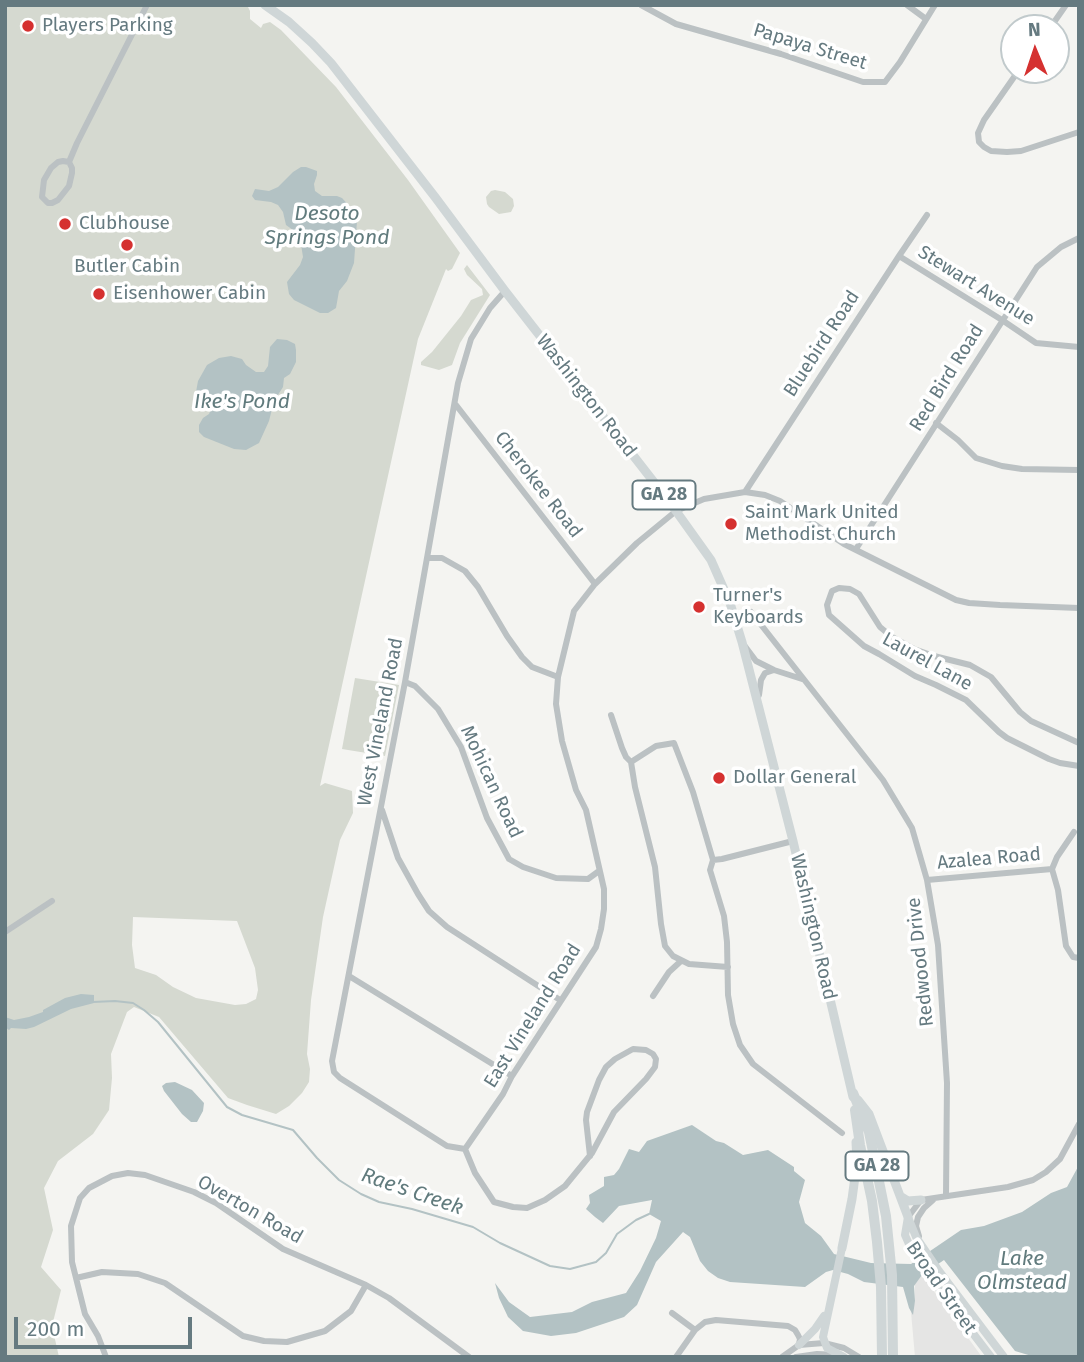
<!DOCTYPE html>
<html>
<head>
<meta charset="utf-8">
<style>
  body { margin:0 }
  #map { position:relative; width:1084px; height:1362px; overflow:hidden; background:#f4f4f1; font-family:"Fira Sans",sans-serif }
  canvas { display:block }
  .frame { position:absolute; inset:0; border:7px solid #657a80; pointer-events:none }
  .north { position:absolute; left:1000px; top:14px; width:70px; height:70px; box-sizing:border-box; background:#fff; border:2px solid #c1cacc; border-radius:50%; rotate:358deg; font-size:19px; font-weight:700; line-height:28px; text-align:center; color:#657a80 }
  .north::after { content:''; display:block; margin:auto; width:24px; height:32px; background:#d53130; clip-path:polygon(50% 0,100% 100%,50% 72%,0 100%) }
  .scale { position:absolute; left:14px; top:1317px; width:178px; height:32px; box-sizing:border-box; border:4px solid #657a80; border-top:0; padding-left:9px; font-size:21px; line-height:24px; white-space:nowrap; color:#657a80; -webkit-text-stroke:5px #fff; paint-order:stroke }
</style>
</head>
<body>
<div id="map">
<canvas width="1084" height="1362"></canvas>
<div class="frame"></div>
<div class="north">N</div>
<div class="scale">200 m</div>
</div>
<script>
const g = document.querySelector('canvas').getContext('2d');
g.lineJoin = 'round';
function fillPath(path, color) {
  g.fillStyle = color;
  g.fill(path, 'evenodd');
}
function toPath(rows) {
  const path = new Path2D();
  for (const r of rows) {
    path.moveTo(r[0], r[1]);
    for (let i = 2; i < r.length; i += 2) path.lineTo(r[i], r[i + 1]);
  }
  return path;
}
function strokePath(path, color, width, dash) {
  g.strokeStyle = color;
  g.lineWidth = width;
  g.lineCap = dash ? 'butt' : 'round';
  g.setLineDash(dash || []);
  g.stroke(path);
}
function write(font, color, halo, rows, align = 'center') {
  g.font = font + ' "Fira Sans",sans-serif';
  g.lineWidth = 7;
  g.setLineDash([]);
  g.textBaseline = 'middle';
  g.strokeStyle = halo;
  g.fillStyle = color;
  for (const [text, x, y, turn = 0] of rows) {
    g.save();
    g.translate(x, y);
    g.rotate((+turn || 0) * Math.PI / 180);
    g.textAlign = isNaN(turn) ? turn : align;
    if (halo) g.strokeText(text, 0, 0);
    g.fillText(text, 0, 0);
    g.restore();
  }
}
const built = toPath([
  [922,1275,982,1357,915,1357,911,1312,915,1301,915,1284]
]);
const green = toPath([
  [5,5,247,5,250,11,250,19,261,28,263,24,270,22,281,30,336,87,408,180,460,253,452,269,448,271,446,269,418,339,320,786,325,783,352,791,353,813,340,840,323,917,311,1000,307,1054,310,1069,309,1082,302,1093,289,1106,276,1114,247,1105,228,1098,159,1017,134,1007,127,1012,111,1054,112,1078,109,1110,93,1134,58,1161,44,1188,53,1230,41,1267,61,1290,52,1326,59,1357,5,1357],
  [133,917,237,921,255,968,258,990,256,999,246,1004,235,1005,196,998,173,987,156,975,135,968,132,945],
  [495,190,505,192,513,199,514,206,511,212,499,214,489,207,487,204,486,197,491,191],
  [467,265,490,295,460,343,452,365,439,370,421,365,421,362,432,352,461,316,471,300,483,295,482,289,467,275,464,269],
  [355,678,399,685,385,756,342,749]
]);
const water = toPath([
  [301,167,306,167,317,171,317,175,314,184,315,191,322,196,337,196,342,198,353,210,357,221,354,263,347,281,339,291,336,308,328,313,320,313,294,300,289,294,287,282,300,265,303,257,300,238,293,230,286,225,283,212,278,205,271,202,255,200,252,196,255,189,269,191,278,187,293,172],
  [277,339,287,340,295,344,296,350,296,362,290,374,284,378,283,387,274,401,269,421,259,443,246,450,234,449,204,437,199,432,199,425,203,418,209,414,211,409,210,404,200,397,196,392,198,381,207,365,219,358,231,356,242,359,246,365,256,372,264,372,268,366,270,347],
  [81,994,94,995,94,1003,71,1009,34,1027,26,1029,11,1028,9,1030,5,1027,5,1017,14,1020,29,1017,43,1012,43,1010,65,998],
  [175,1082,192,1090,204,1103,203,1111,197,1122,191,1122,182,1114,164,1091,162,1086,166,1083],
  [692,1125,716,1141,724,1143,743,1155,768,1150,794,1167,794,1171,805,1180,799,1202,805,1223,821,1236,834,1254,871,1263,911,1264,961,1230,984,1226,1022,1212,1051,1193,1067,1187,1079,1165,1079,1357,1035,1357,1015,1351,944,1260,922,1275,914,1286,915,1301,913,1315,909,1308,903,1287,864,1282,848,1274,833,1270,826,1272,805,1287,730,1282,718,1278,708,1271,700,1261,690,1237,683,1232,656,1262,637,1305,624,1317,576,1333,551,1336,523,1331,508,1317,499,1298,495,1283,509,1302,530,1317,572,1312,592,1302,626,1293,640,1271,656,1238,661,1221,649,1214,652,1200,619,1206,603,1223,595,1217,586,1209,590,1203,589,1195,604,1186,604,1177,614,1175,619,1169,629,1149,639,1152,647,1141]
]);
const stream = toPath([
  [93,1002,115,1001,133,1003,144,1010,158,1022,227,1107,242,1115,293,1130,317,1158,339,1180,361,1194,379,1202,412,1209,473,1227,500,1243,550,1266,570,1269,596,1262,606,1253,617,1234,636,1220,649,1214]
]);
const street = toPath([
  [641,5,676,24,781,54,863,82,885,82,900,62,935,5],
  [907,5,926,19],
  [1050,28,1066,5],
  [1019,70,984,120,978,133,979,142,984,147,991,151,1007,152,1021,151,1079,132],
  [63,161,69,162,72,168,72,173,69,186,58,200,52,203,48,203,42,197,44,180,51,168,58,162,63,161],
  [69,162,77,143,147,5],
  [899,256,1002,320,1036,343,1079,347],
  [456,405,595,584],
  [936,423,958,440,976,458,1002,466,1022,469,1079,470],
  [745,492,899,256,927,215],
  [856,549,1037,267,1061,247,1079,238],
  [428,558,442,558,465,571,478,587,507,636,522,657,532,667,558,677],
  [751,612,883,780,912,828,927,880,938,945,947,1083,946,1195],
  [744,645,756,661,774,670,802,679],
  [405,682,415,686,438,709,461,747,487,818,509,859,523,867,556,878,588,879,599,871],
  [759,695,761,680,765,673,774,670],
  [611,715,622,748,626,757,631,762],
  [1079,743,1031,721,1020,712,991,677,970,665,934,656,914,649,892,637,880,627,859,594,850,589,839,588,832,591,827,605,829,615,864,646,879,654,915,676,936,685,966,700,999,732,1007,738,1049,759,1060,763,1079,766],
  [382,810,398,858,418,894,429,911,447,927,560,1000],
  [793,841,722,859,713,860,710,870,724,916,727,942,728,995,733,1024,740,1045,753,1064,842,1133],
  [713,860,693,792,674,743,656,746,631,762,635,787,655,867,661,924,665,946,673,956,689,964,728,967],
  [1052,869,1058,890,1066,946,1073,957,1079,958],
  [927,880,1052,869,1057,857,1074,832],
  [5,932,52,901],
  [349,976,512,1076],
  [653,996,669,972,681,961],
  [465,1149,503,1094,512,1076,596,947,601,929,604,909,604,889,586,810,576,790,562,741,556,704,558,677,574,611,595,584,637,543,676,511,704,499,745,492,765,495,780,501,844,544,956,600,969,603,1000,605,1079,608],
  [465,1149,447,1146,340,1078,334,1072,332,1061,405,682,458,383,471,339,490,308,505,291],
  [465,1149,475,1173,494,1202,513,1207,527,1208,545,1200,565,1186,592,1153,614,1112,646,1079,655,1067,656,1059,653,1054,646,1050,633,1049,615,1059,606,1067,599,1080,587,1112,586,1120,590,1156],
  [908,1217,921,1200,1008,1187,1033,1180,1046,1172,1060,1159,1079,1124],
  [919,1236,916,1226,918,1217,924,1208,933,1200],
  [76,1278,102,1272,138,1274,165,1283,243,1336,264,1341,287,1342,325,1331,351,1311,366,1285],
  [672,1313,695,1330],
  [106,1357,98,1336,85,1314,72,1262,71,1226,80,1198,89,1188,112,1176,128,1173,145,1175,194,1192,216,1203,283,1249,366,1285,389,1298,469,1357],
  [676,1357,695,1330,705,1322,716,1320,788,1326,795,1330,798,1335,800,1339,799,1344],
  [782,1357,799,1345,824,1343,844,1348,859,1357],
  [796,1357,817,1354,839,1355]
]);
const secondary = toPath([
  [908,1217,916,1237,939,1271,1004,1357],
  [908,1217,905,1235,912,1251,930,1277,991,1357],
  [842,1248,823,1337,827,1348,844,1357],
  [799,1345,815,1329,824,1316]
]);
const primary = toPath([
  [265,5,289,22,312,43,331,63,435,197,505,291,671,504,711,560,730,603,742,642,793,841,853,1097],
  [858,1100,869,1114,908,1217],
  [900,1196,908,1201,921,1200],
  [842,1248,852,1199,857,1162,856,1142]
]);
const highway = toPath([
  [853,1093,869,1132,886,1216,892,1275,893,1357],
  [855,1110,860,1145,872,1201,877,1242,881,1287,882,1357]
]);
const markers = [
  [28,26,7,"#d53130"],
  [65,224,7,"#d53130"],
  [127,245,7,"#d53130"],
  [99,294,7,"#d53130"],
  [731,524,7,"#d53130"],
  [699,607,7,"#d53130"],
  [719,778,7,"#d53130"]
];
const shields = [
  [664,495,63],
  [877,1166,63]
];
const shieldNames = [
  ["GA 28",664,495],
  ["GA 28",877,1166]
];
const poiNames = [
  ["Players Parking",42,26],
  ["Clubhouse",79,224],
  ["Butler Cabin",127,267,"center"],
  ["Eisenhower Cabin",113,294],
  ["Saint Mark United",745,513],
  ["Methodist Church",745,535],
  ["Turner's",713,596],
  ["Keyboards",713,618],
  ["Dollar General",733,778]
];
const streetNames = [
  ["Papaya Street",810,47,17],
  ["Stewart Avenue",976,286,32],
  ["Bluebird Road",822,344,-57],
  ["Red Bird Road",947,378,-58],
  ["Washington Road",586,396,52],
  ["Cherokee Road",538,485,52],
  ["Laurel Lane",927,662,29],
  ["West Vineland Road",381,722,-79],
  ["Mohican Road",491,782,65],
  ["Azalea Road",989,859,-5],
  ["Washington Road",813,927,77],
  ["Redwood Drive",921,962,-96],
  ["East Vineland Road",533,1016,-58],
  ["Overton Road",250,1210,30],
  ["Broad Street",941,1288,55]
];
const waterNames = [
  ["Desoto",327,214],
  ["Springs Pond",327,238],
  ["Ike's Pond",242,402],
  ["Rae's Creek",412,1192,19],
  ["Lake",1022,1259],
  ["Olmstead",1022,1283]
];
fillPath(built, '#e5e5e4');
fillPath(green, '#d5d9d0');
fillPath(water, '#b3c2c4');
strokePath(stream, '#b3c2c4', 2);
strokePath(street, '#bbc1c3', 6);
strokePath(secondary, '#cfd6d7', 8);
strokePath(primary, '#cfd6d7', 9);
strokePath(highway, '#cfd6d7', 10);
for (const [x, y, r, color] of markers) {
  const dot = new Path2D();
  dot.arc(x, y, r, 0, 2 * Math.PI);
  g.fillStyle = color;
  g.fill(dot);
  strokePath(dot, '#fff', 2.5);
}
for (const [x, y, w] of shields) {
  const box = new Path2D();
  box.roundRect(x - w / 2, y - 14.5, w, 29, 5);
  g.fillStyle = '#fff';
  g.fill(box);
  strokePath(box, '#657a80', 2);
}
write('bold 18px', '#657a80', null, shieldNames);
write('19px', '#657a80', '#fff', poiNames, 'left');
write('19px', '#657a80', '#fff', streetNames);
write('italic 21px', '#617b7d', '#fff', waterNames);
</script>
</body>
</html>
